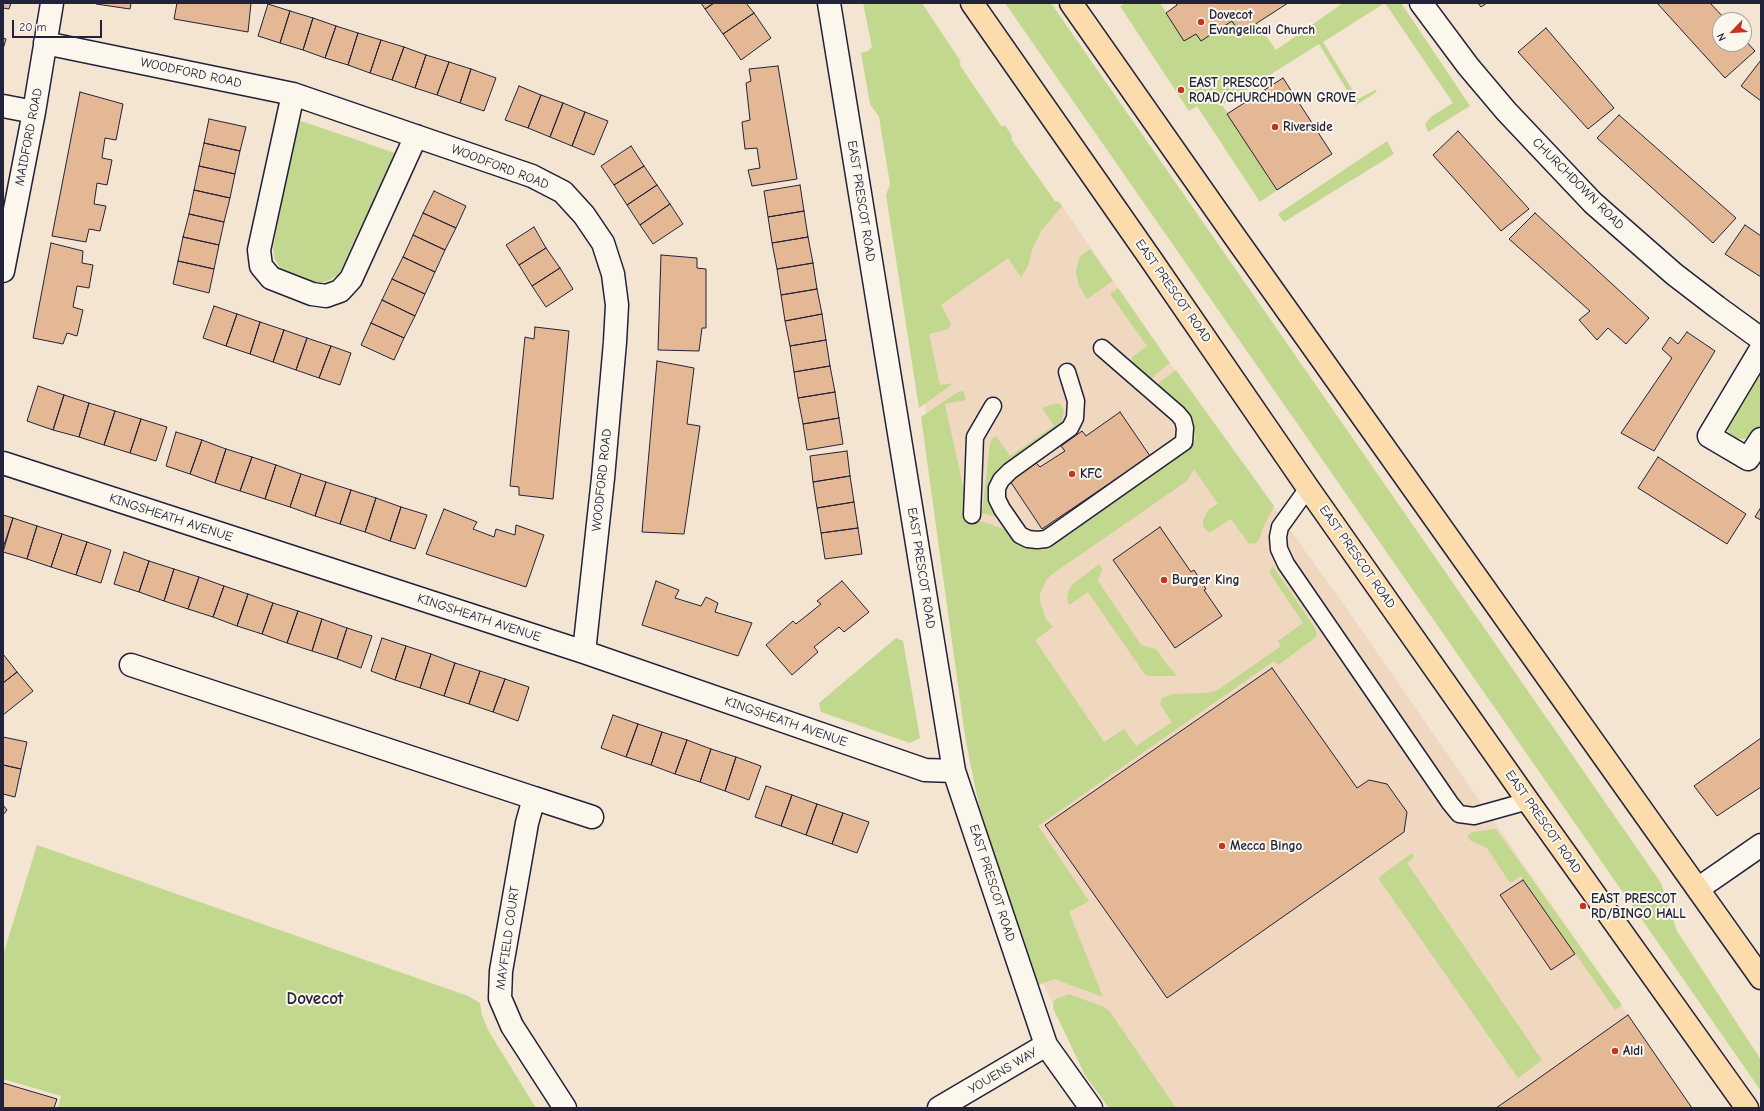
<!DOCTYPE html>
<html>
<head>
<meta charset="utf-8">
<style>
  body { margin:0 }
  #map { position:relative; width:1764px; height:1111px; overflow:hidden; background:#f4e4d2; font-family:"Comic Neue",sans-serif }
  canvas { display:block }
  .frame { position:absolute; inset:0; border:4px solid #22223b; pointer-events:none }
  .north { position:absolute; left:1712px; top:12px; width:40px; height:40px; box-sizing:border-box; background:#fbf7ec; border:1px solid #a4a2a5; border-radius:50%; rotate:245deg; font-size:11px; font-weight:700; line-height:16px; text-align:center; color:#22223b }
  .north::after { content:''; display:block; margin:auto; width:14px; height:18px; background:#c8321e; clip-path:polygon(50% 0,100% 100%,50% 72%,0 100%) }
  .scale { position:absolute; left:12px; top:20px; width:90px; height:18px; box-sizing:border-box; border:2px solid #22223b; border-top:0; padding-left:5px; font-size:12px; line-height:14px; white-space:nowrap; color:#22223b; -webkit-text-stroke:3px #fbf7ec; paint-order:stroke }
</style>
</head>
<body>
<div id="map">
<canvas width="1764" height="1111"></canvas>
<div class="frame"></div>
<div class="north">N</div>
<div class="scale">20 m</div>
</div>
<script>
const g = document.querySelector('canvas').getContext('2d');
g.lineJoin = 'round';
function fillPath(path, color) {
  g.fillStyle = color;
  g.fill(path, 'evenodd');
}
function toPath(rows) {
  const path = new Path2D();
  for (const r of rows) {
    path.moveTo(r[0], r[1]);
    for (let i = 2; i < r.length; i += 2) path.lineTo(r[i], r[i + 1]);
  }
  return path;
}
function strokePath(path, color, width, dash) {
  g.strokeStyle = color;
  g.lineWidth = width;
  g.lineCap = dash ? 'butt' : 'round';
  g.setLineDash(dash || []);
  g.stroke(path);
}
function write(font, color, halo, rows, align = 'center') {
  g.font = font + ' "Comic Neue",sans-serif';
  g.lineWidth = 4;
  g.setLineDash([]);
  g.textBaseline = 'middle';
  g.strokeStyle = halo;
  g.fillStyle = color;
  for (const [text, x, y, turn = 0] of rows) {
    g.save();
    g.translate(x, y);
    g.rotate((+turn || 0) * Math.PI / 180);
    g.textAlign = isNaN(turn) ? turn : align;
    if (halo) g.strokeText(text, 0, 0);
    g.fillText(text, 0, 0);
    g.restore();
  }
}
const built = toPath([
  [1062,206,1170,363,1347,609,1692,1108,1109,1108,1085,1075,1038,972,968,702,913,319]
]);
const green = toPath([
  [863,3,922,3,961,62,959,64,1002,127,1005,125,1012,136,1011,139,1055,201,1059,202,1062,206,1041,231,1032,250,1028,266,1021,277,1008,258,941,305,951,324,948,329,929,334,940,385,954,383,919,408,886,195,890,184,879,117,870,104,861,53,868,51,872,47],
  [1005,3,1051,3,1661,883,1677,931,1761,1060,1761,1091],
  [1126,3,1160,3,1184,41,1196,34,1201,41,1232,21,1240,34,1257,23,1276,50,1343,3,1385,3,1323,42,1358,99,1377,89,1375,93,1356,105,1319,44,1222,105,1277,190,1260,202,1197,106,1189,111,1120,6],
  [1385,3,1401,3,1470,106,1428,132,1425,124,1432,116,1453,103],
  [298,120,395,153,339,274,330,280,321,283,311,282,288,273,280,268,275,259,273,248],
  [1387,141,1394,154,1284,222,1278,214],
  [1090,249,1113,281,1087,299,1079,286,1076,272,1079,259,1082,255],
  [1118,288,1170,363,1156,374,1150,381,1132,364,1132,357,1147,346,1110,294],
  [1761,367,1761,424,1754,434,1749,438,1742,439,1736,438,1729,433,1726,426],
  [1176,370,1274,506,1262,530,1260,538,1256,543,1249,544,1231,519,1209,533,1203,526,1203,520,1209,509,1218,504,1194,469,1187,481,1051,575,1046,580,1040,594,1040,601,1046,619,1053,627,1035,640,1104,742,1124,729,1136,746,1172,722,1160,704,1162,698,1173,694,1207,693,1218,690,1281,646,1278,641,1303,623,1273,578,1270,573,1272,565,1315,628,1317,635,1315,638,1278,665,1274,661,1038,826,1089,901,1069,912,1103,997,1054,979,1033,987,1002,895,980,810,971,767,965,736,921,417,958,392,963,391,966,400,945,404,964,491,963,519,981,521,1004,529,1006,527,1018,543,1030,549,1042,550,1048,548,1189,449,1195,439,1194,426,1192,421,1185,411,1157,387,1160,382],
  [1056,403,1060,404,1064,410,1061,425,991,483,989,490,990,501,1000,518,982,513,990,444,992,439,996,436,1010,456,1054,426,1042,408],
  [1099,564,1102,569,1098,581,1141,645,1156,649,1168,666,1176,674,1176,676,1146,676,1088,592,1069,605,1067,599,1068,592,1072,585],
  [896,638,903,641,920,738,910,743,821,712,819,703],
  [1496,829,1622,1005,1615,1010,1521,876,1510,883,1487,848,1471,841,1468,837,1468,835,1473,832],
  [37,845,468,996,480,1003,482,1015,488,1030,536,1108,58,1108,61,1096,3,1079,3,955],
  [1412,853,1414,857,1407,863,1542,1060,1518,1078,1378,878],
  [1069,994,1104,1007,1110,1012,1176,1108,1109,1108,1085,1075,1053,1008,1054,1000]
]);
const building = toPath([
  [3,3,11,3,9,9,3,8,3,3],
  [96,3,131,3,130,9,96,4,96,3],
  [177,3,251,3,248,32,174,19,177,3],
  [701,3,714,3,705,9,701,3],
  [714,3,746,3,754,13,723,34,705,9,714,3],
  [1176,3,1288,3,1240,34,1232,21,1201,41,1196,34,1184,41,1166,13,1177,5,1176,3],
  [1478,3,1487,3,1481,7,1478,3],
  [1657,3,1710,3,1726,20,1720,20,1720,44,1744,44,1744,39,1755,51,1725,78,1657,3],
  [268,4,290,11,280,43,258,36,268,4],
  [290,11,313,18,303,50,280,43,290,11],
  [754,13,771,38,741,60,723,34,754,13],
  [313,18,336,26,325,58,303,50,313,18],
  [336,26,358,33,348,65,325,58,336,26],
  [1546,28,1614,108,1588,129,1518,52,1546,28],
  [358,33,381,40,370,73,348,65,358,33],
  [3,38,6,39,3,49,3,38],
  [381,40,404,47,392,80,370,73,381,40],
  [404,47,426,55,415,88,392,80,404,47],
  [426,55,449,62,437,95,415,88,426,55],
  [1761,60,1761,101,1741,86,1761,60],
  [449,62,471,69,460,103,437,95,449,62],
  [778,66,797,179,752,186,748,170,760,168,757,148,745,149,742,122,750,120,746,83,751,81,749,69,778,66],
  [471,69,496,78,484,111,460,103,471,69],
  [1283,78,1332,154,1277,190,1227,114,1283,78],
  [519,86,541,95,528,128,505,120,519,86],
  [80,92,123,104,116,140,105,138,102,158,112,160,107,185,97,183,94,204,106,206,100,231,89,229,86,242,52,236,80,92],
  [541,95,563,103,550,137,528,128,541,95],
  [563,103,585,112,572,146,550,137,563,103],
  [585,112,608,121,594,155,572,146,585,112],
  [1619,115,1736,218,1713,243,1597,138,1619,115],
  [209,119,246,127,240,151,204,143,209,119],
  [1458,131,1529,209,1501,231,1433,155,1458,131],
  [204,143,240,151,235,174,199,166,204,143],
  [631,146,644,166,614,185,601,166,631,146],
  [199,166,235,174,230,198,194,190,199,166],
  [644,166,657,185,627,205,614,185,644,166],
  [657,185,670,204,640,225,627,205,657,185],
  [800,185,804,211,768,217,764,191,800,185],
  [194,190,230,198,224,222,189,214,194,190],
  [434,191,466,206,456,228,423,213,434,191],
  [670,204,683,224,653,244,640,225,670,204],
  [804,211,808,237,772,243,768,217,804,211],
  [423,213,456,228,445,250,413,235,423,213],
  [1535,213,1649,318,1626,344,1608,328,1597,340,1579,320,1590,311,1509,239,1535,213],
  [189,214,224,222,219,245,183,237,189,214],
  [1745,225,1761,236,1761,277,1725,254,1745,225],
  [534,227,546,248,519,265,506,245,534,227],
  [413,235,445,250,435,272,403,257,413,235],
  [183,237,219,245,214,269,178,261,183,237],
  [808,237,813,263,777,269,772,243,808,237],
  [51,243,83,251,82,263,93,265,89,288,77,286,73,307,83,310,77,336,67,333,63,344,33,338,51,243],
  [546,248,560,268,532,286,519,265,546,248],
  [661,255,697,258,697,268,706,269,706,328,702,328,699,351,658,350,661,255],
  [403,257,435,272,425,294,392,279,403,257],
  [178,261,214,269,209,293,173,284,178,261],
  [813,263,817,289,781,295,777,269,813,263],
  [560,268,573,289,546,307,532,286,560,268],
  [392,279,425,294,415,316,382,300,392,279],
  [817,289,822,314,785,321,781,295,817,289],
  [382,300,415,316,404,338,371,323,382,300],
  [214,306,237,314,226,346,203,338,214,306],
  [237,314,260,322,250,354,226,346,237,314],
  [822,314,826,340,790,346,785,321,822,314],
  [260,322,284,330,273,362,250,354,260,322],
  [371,323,404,338,394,360,361,345,371,323],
  [535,327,569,331,553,499,519,495,519,487,510,486,525,337,534,339,535,327],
  [284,330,307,338,296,370,273,362,284,330],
  [1687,332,1715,351,1654,451,1621,433,1672,358,1662,349,1670,337,1678,344,1687,332],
  [307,338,331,346,319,378,296,370,307,338],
  [826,340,830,366,794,372,790,346,826,340],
  [331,346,351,353,340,385,319,378,331,346],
  [657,361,694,368,687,424,700,426,684,534,642,532,657,361],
  [830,366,835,392,798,398,794,372,830,366],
  [38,386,64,395,53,430,27,421,38,386],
  [835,392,839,418,803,424,798,398,835,392],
  [64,395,89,403,79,437,53,430,64,395],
  [89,403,115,411,104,445,79,437,89,403],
  [115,411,141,419,130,453,104,445,115,411],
  [1120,412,1150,456,1042,529,1010,481,1036,463,1040,467,1065,451,1061,446,1082,431,1086,436,1120,412],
  [839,418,843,444,807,450,803,424,839,418],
  [141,419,167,427,156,461,130,453,141,419],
  [176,432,202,440,190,474,166,466,176,432],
  [202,440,226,449,215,483,190,474,202,440],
  [226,449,252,457,240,491,215,483,226,449],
  [847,451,850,476,813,482,810,456,847,451],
  [252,457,276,465,265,499,240,491,252,457],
  [1658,457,1746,514,1727,544,1638,488,1658,457],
  [276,465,301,474,290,507,265,499,276,465],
  [301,474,326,482,315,516,290,507,301,474],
  [850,476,854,502,817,508,813,482,850,476],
  [326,482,351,490,340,524,315,516,326,482],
  [351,490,376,498,365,532,340,524,351,490],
  [376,498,401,507,390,541,365,532,376,498],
  [854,502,858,528,821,533,817,508,854,502],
  [401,507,427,515,415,549,390,541,401,507],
  [1761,507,1761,520,1755,517,1761,507],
  [444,509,477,522,473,529,494,537,496,529,515,535,516,525,544,535,526,587,426,554,444,509],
  [3,515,13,518,3,548,3,515],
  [13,518,37,526,27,559,3,552,13,518],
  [37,526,62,534,51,567,27,559,37,526],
  [1160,527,1191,572,1194,570,1206,589,1204,590,1222,616,1175,648,1113,560,1160,527],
  [858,528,862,554,825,559,821,533,858,528],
  [62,534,87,542,76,575,51,567,62,534],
  [87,542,111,550,101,583,76,575,87,542],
  [124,552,149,561,139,592,114,584,124,552],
  [149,561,174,569,164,601,139,592,149,561],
  [174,569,199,577,188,609,164,601,174,569],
  [199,577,224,586,213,617,188,609,199,577],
  [656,581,679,590,675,598,701,606,706,597,718,603,715,612,752,623,738,656,642,625,656,581],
  [842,581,869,612,844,632,839,627,814,647,818,652,792,675,766,645,793,621,796,624,821,604,817,601,842,581],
  [224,586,248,594,237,626,213,617,224,586],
  [248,594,273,603,262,634,237,626,248,594],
  [273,603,298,611,287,643,262,634,273,603],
  [298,611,322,619,312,651,287,643,298,611],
  [322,619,347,628,337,659,312,651,322,619],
  [347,628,372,636,361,668,337,659,347,628],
  [382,638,406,646,395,680,371,671,382,638],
  [406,646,431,654,420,688,395,680,406,646],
  [3,654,17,672,3,683,3,654],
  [431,654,455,663,444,696,420,688,431,654],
  [455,663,480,671,469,704,444,696,455,663],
  [1272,668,1357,788,1369,780,1387,784,1407,812,1404,832,1167,998,1045,825,1272,668],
  [480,671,505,679,493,712,469,704,480,671],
  [17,672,33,691,3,715,3,683,17,672],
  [505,679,529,687,518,721,493,712,505,679],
  [613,715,638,724,626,757,601,748,613,715],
  [638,724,662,732,651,765,626,757,638,724],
  [662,732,687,740,675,774,651,765,662,732],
  [3,737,27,742,21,769,3,765,3,737],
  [1761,738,1761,787,1717,816,1694,786,1761,738],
  [687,740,711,749,700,782,675,774,687,740],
  [711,749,736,757,725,791,700,782,711,749],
  [736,757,761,766,749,800,725,791,736,757],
  [3,765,21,769,15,797,3,794,3,765],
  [766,786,792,795,781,826,755,817,766,786],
  [792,795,817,804,806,835,781,826,792,795],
  [817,804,843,813,832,844,806,835,817,804],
  [3,805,7,810,3,815,3,805],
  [843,813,869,822,857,853,832,844,843,813],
  [1523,880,1575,954,1551,970,1500,895,1523,880],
  [1628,1015,1692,1108,1496,1108,1525,1088,1628,1015],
  [3,1083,57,1099,54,1108,3,1108,3,1083]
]);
const service = toPath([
  [1067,372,1076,401,1075,418,1070,428,1010,471,1001,480,997,488,997,499,1002,509,1020,535,1028,539,1037,540,1046,539,1184,442,1185,428,1183,420,1178,414,1102,348],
  [1308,488,1280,527,1278,537,1279,549,1286,564,1450,803,1459,814,1474,816,1528,801],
  [972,515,975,437,993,406]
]);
const minor = toPath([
  [829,3,954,771,1046,1045,1091,1108],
  [1421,3,1468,66,1506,111,1593,203,1674,274,1717,307,1761,339],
  [45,43,293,94,532,176,563,192,584,215,603,243,613,274,617,305,615,342,603,478,584,652],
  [293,94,259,250,261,266,271,278,312,294,326,296,340,291,351,279,416,136],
  [3,106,34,112],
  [3,271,34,112,52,3],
  [1761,349,1709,436,1748,459,1761,439],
  [3,463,584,652,925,770,954,771],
  [131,665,534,798,527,823,501,971,500,998,512,1026,565,1108],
  [534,798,592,817],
  [1699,888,1761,845],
  [939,1108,1046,1045]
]);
const trunk = toPath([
  [972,3,1150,258,1308,488,1528,801,1747,1108],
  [1071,3,1235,237,1761,978]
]);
const markers = [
  [1201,22,4,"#c8321e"],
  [1181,90,4,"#c8321e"],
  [1275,127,4,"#c8321e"],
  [1072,474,4,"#c8321e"],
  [1164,580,4,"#c8321e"],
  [1222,846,4,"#c8321e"],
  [1583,906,4,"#c8321e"],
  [1615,1051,4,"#c8321e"]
];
const poiNames = [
  ["Dovecot",1209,15],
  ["Evangelical Church",1209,30],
  ["EAST PRESCOT",1189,83],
  ["ROAD/CHURCHDOWN GROVE",1189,98],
  ["Riverside",1283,127],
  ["KFC",1080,474],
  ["Burger King",1172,580],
  ["Mecca Bingo",1230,846],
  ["EAST PRESCOT",1591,899],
  ["RD/BINGO HALL",1591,914],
  ["Aldi",1623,1051]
];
const streetNames = [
  ["WOODFORD ROAD",191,73,12],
  ["MAIDFORD ROAD",29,137,-79],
  ["WOODFORD ROAD",500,167,21],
  ["CHURCHDOWN ROAD",1578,184,45],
  ["EAST PRESCOT ROAD",861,201,81],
  ["EAST PRESCOT ROAD",1173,291,55],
  ["WOODFORD ROAD",602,480,-84],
  ["KINGSHEATH AVENUE",171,518,18],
  ["EAST PRESCOT ROAD",1357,557,55],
  ["EAST PRESCOT ROAD",921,568,81],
  ["KINGSHEATH AVENUE",479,618,18],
  ["KINGSHEATH AVENUE",786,722,19],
  ["EAST PRESCOT ROAD",1543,822,55],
  ["EAST PRESCOT ROAD",992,883,72],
  ["MAYFIELD COURT",508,938,-82],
  ["YOUENS WAY",1003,1071,-31]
];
const districtNames = [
  ["Dovecot",315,999]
];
fillPath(built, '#f0d7c0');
fillPath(green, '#c1d88e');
fillPath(building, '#e5b895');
strokePath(building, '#22223b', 1);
strokePath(service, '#22223b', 19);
strokePath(minor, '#22223b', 25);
strokePath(trunk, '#22223b', 25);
strokePath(service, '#fbf7ec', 16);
strokePath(minor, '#fbf7ec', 22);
strokePath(trunk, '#fcdcac', 22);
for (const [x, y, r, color] of markers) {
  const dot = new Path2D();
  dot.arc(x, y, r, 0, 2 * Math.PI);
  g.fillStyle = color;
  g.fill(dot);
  strokePath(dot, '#fbf7ec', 1.5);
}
write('bold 13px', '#22223b', '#fbf7ec', poiNames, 'left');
write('13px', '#22223b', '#fbf7ec', streetNames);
write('bold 17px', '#22223b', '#fbf7ec', districtNames);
</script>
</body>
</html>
